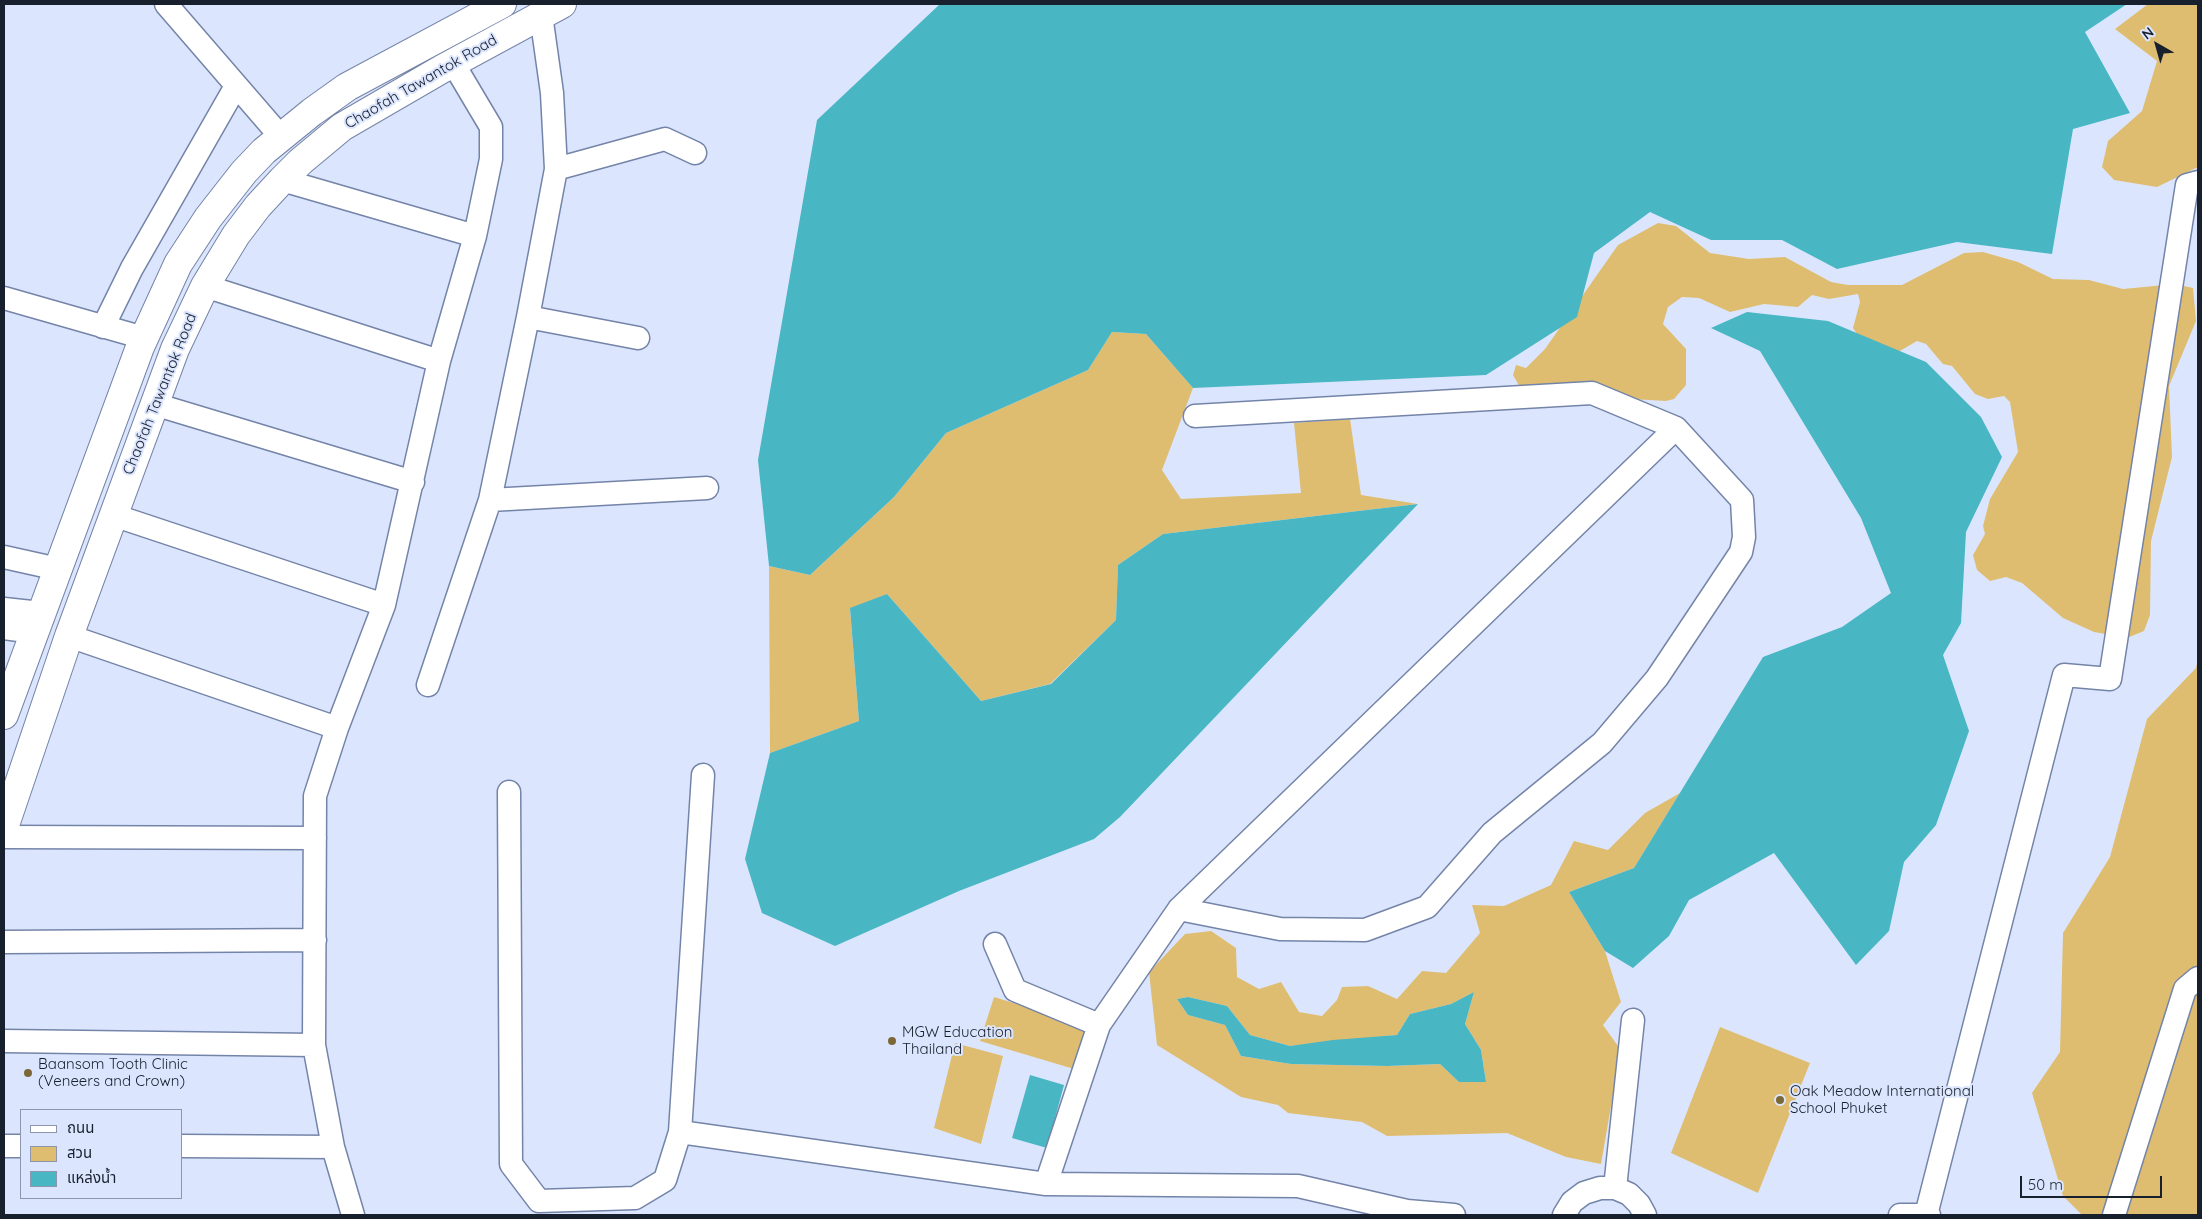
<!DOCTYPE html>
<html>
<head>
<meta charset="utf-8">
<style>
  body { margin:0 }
  #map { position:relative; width:2202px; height:1219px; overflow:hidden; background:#dbe6fe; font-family:Quicksand,"Noto Sans Thai",sans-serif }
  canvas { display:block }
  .frame { position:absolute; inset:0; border:5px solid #181f2d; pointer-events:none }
  .legend { position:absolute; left:20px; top:1109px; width:162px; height:90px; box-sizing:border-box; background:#dbe6fe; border:1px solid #8d96aa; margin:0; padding:6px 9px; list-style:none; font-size:15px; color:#181f2d }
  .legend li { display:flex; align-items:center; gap:10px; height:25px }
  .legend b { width:25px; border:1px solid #8d96aa }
  .north { position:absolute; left:2132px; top:20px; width:50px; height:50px; -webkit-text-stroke:4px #dbe6fe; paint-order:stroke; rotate:322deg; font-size:14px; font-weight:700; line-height:20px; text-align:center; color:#181f2d }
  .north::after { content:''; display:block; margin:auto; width:18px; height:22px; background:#181f2d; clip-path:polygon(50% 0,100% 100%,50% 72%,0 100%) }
  .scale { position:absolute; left:2020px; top:1176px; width:142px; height:22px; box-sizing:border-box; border:2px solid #181f2d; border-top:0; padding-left:6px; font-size:15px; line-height:18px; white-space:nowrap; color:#181f2d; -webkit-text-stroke:4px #dbe6fe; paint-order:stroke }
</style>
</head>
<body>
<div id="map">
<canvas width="2202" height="1219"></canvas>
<div class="frame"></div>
<ul class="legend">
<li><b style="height:6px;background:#fff"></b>ถนน</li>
<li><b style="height:14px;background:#dfbd70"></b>สวน</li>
<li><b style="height:14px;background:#49b6c3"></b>แหล่งน้ำ</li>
</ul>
<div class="north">N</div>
<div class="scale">50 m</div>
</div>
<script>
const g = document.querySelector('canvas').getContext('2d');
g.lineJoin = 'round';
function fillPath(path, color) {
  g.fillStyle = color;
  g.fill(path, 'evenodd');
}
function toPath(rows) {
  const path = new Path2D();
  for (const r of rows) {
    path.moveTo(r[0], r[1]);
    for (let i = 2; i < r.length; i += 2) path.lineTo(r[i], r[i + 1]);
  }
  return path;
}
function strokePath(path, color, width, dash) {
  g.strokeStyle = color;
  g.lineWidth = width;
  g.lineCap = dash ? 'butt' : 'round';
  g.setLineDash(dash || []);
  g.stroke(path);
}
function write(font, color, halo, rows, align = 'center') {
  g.font = font + ' Quicksand,sans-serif';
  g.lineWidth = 4;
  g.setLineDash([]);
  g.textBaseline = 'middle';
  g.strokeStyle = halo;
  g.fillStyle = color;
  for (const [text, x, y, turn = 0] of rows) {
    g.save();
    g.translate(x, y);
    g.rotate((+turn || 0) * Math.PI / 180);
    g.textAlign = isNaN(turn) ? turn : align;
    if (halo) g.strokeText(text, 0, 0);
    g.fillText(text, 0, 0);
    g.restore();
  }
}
const green = toPath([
  [2148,4,2198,4,2198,167,2157,187,2114,180,2102,167,2108,141,2142,111,2157,61,2115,29],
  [1658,223,1676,226,1710,253,1749,259,1785,257,1831,282,1848,285,1902,285,1964,253,1983,252,2018,262,2053,279,2089,280,2123,289,2175,284,2193,288,2196,321,2169,386,2172,457,2151,541,2150,615,2144,631,2127,638,2094,632,2063,618,2022,583,2006,577,1990,581,1977,570,1973,555,1985,534,1983,526,1990,499,2018,452,2010,402,2004,396,1988,399,1975,394,1952,366,1943,364,1926,344,1917,341,1893,355,1867,349,1853,328,1860,302,1858,294,1829,299,1812,295,1798,307,1764,304,1730,312,1699,298,1682,297,1668,307,1663,324,1686,349,1686,385,1674,399,1666,401,1632,399,1521,389,1513,375,1516,365,1526,368,1545,349,1618,245],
  [1112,332,1146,334,1193,388,1162,470,1181,499,1301,493,1294,423,1350,419,1361,495,1418,504,1163,534,1118,565,1116,620,1050,684,981,701,887,594,850,609,859,721,770,753,769,566,810,575,894,497,946,433,1088,370],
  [2198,659,2198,1215,2082,1215,2063,1196,2032,1093,2060,1052,2063,933,2110,857,2147,719,2196,668],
  [1680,793,1634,868,1569,892,1605,951,1621,1002,1603,1025,1618,1046,1614,1089,1601,1164,1566,1157,1507,1133,1387,1136,1362,1122,1288,1113,1278,1105,1241,1097,1157,1045,1149,972,1185,934,1211,931,1236,948,1237,977,1259,989,1281,982,1299,1012,1322,1016,1337,1000,1342,987,1368,986,1397,999,1422,971,1446,973,1480,933,1472,905,1504,906,1551,885,1574,841,1608,850,1645,813],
  [1474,992,1465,1024,1481,1050,1486,1082,1459,1082,1440,1064,1387,1066,1291,1064,1241,1056,1225,1025,1188,1015,1177,999,1188,997,1227,1006,1250,1035,1290,1046,1397,1035,1410,1014,1451,1004],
  [994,997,1086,1025,1074,1069,980,1041],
  [1720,1027,1810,1063,1758,1193,1671,1153],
  [955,1043,1003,1056,981,1144,934,1128]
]);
const water = toPath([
  [940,4,2127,4,2085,32,2130,113,2073,129,2052,254,1957,242,1837,269,1782,240,1711,240,1650,212,1594,253,1577,317,1486,375,1193,388,1146,334,1112,332,1088,370,946,433,894,497,810,575,769,566,758,460,817,120],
  [1747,312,1828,321,1926,362,1981,417,2002,457,1966,532,1961,623,1943,655,1969,731,1936,825,1904,862,1889,931,1856,965,1774,853,1689,900,1669,936,1633,968,1605,951,1569,892,1634,868,1763,657,1842,627,1891,593,1861,518,1760,351,1711,328],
  [1418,504,1120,817,1094,839,959,891,835,946,762,913,745,859,770,753,859,721,850,608,887,594,981,701,1051,684,1116,620,1118,565,1163,534],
  [1474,992,1465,1024,1481,1050,1486,1082,1459,1082,1440,1064,1387,1066,1291,1064,1241,1056,1225,1025,1188,1015,1177,999,1188,997,1227,1006,1250,1035,1290,1046,1333,1040,1397,1035,1410,1014,1451,1004],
  [1030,1075,1064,1085,1047,1148,1012,1138]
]);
const minor = toPath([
  [166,4,281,137],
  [556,169,665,139,695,153],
  [282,180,475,236],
  [205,286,439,361],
  [4,298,144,338],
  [528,317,638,338],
  [103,327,132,268,236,86],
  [154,404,413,482],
  [490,500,707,488],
  [113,515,384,605],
  [4,557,58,569],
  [4,609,41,613],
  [4,628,34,632],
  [69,636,337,728],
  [428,685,490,500,528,317,556,169,552,93,541,15],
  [509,792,511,1164,539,1201,635,1198,665,1180,680,1132,703,775],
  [4,837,315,838],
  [1179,909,1280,929,1365,930,1427,907,1492,833,1602,743,1657,678,1741,552,1744,537,1742,500,1676,428,1592,393,1195,416],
  [4,942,315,940],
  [995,944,1015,990,1099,1025],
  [4,1041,314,1045],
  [680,1132,1046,1184,1298,1186,1407,1211,1454,1215],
  [4,1146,21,1146],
  [181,1146,333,1147],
  [1046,1184,1099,1025,1179,909,1676,428],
  [1615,1188,1633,1020],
  [353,1215,333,1147,314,1045,315,796,337,728,384,605,439,361,475,236,491,159,491,127,453,63],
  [1564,1215,1572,1202,1584,1193,1600,1188,1615,1188,1629,1194,1639,1204,1645,1215],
  [1900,1215,1929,1215],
  [1926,1215,2064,675,2110,679,2187,185,2198,182],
  [2114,1215,2185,989,2198,978]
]);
const major = toPath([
  [4,715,140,347,178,264,208,218,244,172,264,151,312,112,347,87,502,4],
  [4,828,69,636,175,349,205,286,236,235,258,206,282,180,300,162,342,127,442,69,562,4]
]);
const markers = [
  [892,1041,5,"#7c6736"],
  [28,1073,5,"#7c6736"],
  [1780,1100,5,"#7c6736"]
];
const streetNames = [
  ["Chaofah Tawantok Road",421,82,-30],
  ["Chaofah Tawantok Road",160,394,-68]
];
const poiNames = [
  ["MGW Education",902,1032],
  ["Thailand",902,1049],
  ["Baansom Tooth Clinic",38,1064],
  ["(Veneers and Crown)",38,1081],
  ["Oak Meadow International",1790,1091],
  ["School Phuket",1790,1108]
];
fillPath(green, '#dfbd70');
fillPath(water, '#49b6c3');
strokePath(minor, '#7484a8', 25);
strokePath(major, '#7484a8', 30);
strokePath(minor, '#fff', 22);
strokePath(major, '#fff', 28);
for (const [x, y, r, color] of markers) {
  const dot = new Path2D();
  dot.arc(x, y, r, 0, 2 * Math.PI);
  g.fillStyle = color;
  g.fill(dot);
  strokePath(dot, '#dbe6fe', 2);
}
write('15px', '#181f2d', '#dbe6fe', streetNames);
write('15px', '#181f2d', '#dbe6fe', poiNames, 'left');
</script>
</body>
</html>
